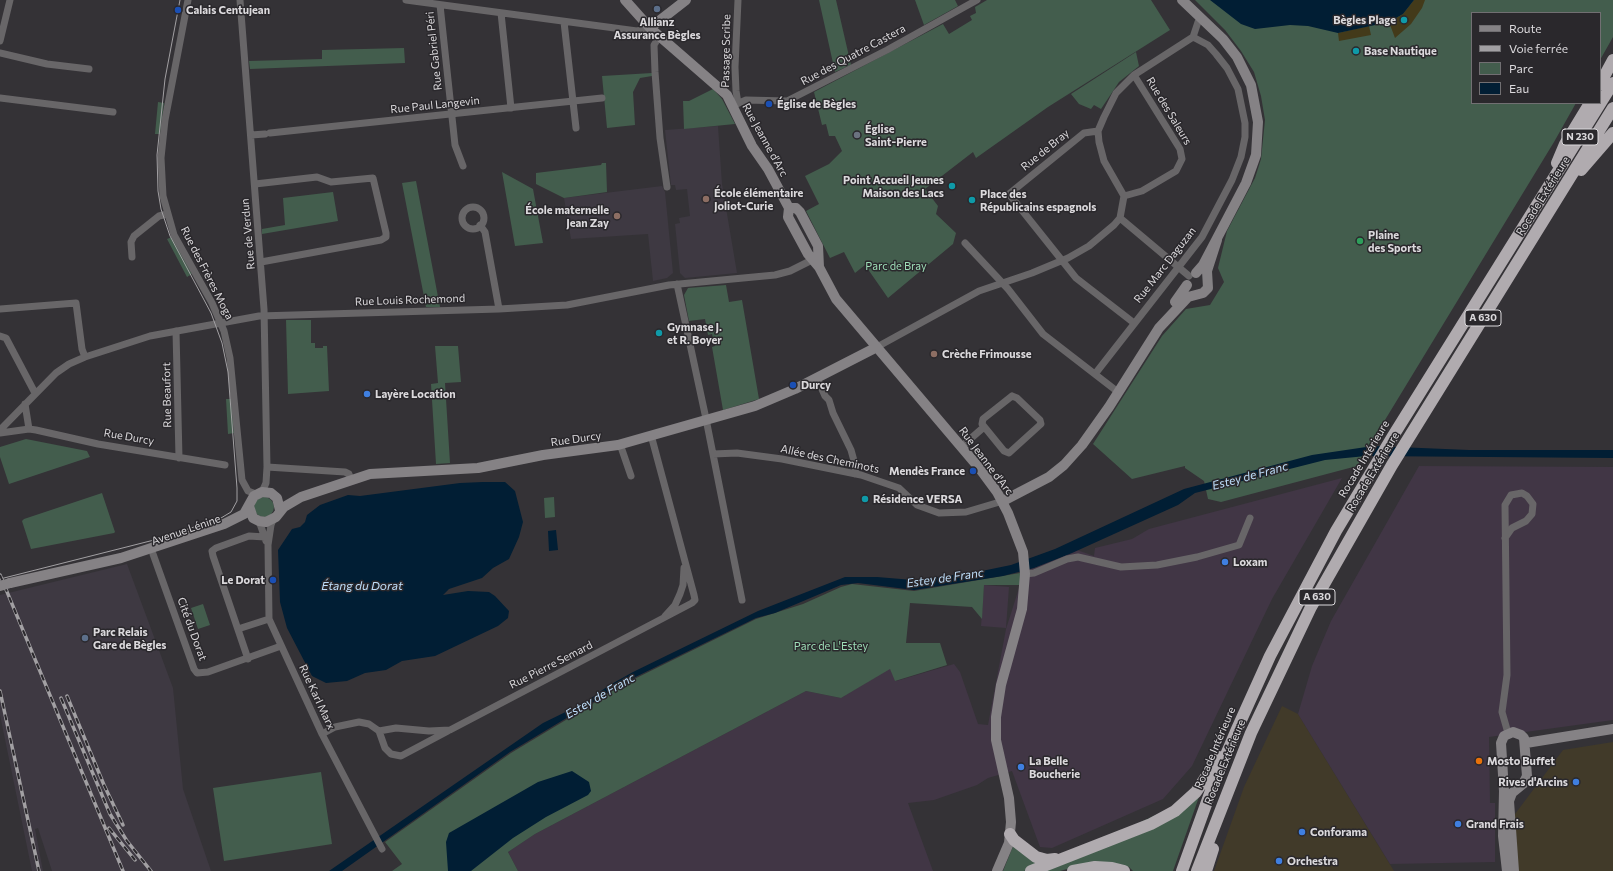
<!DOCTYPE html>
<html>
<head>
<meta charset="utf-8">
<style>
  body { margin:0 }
  #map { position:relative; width:1613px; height:871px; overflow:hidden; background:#343236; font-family:Commissioner,sans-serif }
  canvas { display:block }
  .legend { position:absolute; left:1471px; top:12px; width:130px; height:92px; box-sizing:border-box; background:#2a282c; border:1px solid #716f72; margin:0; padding:5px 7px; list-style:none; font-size:12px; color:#dbd9dc }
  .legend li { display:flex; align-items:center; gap:8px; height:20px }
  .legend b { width:20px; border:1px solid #716f72 }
</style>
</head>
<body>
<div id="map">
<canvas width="1613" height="871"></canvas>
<ul class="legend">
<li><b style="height:5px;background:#858285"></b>Route</li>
<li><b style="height:5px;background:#a2a0a3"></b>Voie ferrée</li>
<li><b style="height:11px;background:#435d4d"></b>Parc</li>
<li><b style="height:11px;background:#011e34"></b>Eau</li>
</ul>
</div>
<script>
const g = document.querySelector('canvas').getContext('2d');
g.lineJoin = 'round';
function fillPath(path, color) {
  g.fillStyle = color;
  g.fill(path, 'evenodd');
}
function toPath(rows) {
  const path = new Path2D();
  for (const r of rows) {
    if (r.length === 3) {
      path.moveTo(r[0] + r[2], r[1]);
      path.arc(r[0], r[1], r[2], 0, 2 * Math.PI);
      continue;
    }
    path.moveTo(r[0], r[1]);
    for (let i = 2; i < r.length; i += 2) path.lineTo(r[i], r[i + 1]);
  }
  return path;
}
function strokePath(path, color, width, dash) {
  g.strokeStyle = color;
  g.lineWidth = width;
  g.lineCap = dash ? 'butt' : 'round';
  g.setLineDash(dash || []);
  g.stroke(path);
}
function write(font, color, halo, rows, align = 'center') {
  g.font = font + ' Commissioner,sans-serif';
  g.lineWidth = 3;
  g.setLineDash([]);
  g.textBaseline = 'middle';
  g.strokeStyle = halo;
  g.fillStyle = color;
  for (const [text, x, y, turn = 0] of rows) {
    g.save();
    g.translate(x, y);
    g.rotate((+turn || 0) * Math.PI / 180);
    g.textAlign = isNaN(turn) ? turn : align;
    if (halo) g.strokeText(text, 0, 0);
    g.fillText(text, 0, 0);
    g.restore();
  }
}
const commercial = toPath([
  [1282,706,1298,714,1394,871,1214,871,1244,787],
  [1613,742,1613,871,1518,871,1515,814,1563,750]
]);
const industrial = toPath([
  [1419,466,1613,467,1613,720,1489,737,1490,803,1495,803,1495,862,1390,864,1298,714,1312,666,1331,621],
  [1342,478,1272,599,1192,766,1163,799,1052,848,1040,847,1012,771,988,778,977,785,934,800,908,803,933,871,518,871,508,852,535,834,806,691,841,698,890,668,896,681,954,664,960,672,978,724,988,725,1006,629,1020,585,1020,573,1077,550,1094,556,1095,548,1132,539,1149,529],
  [984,585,1009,587,1006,628,981,626]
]);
const built = toPath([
  [718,126,722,184,737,273,685,278,680,273,675,224,680,223,679,218,690,216,687,189,676,190,675,185,671,185,665,130],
  [662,186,665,192,673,273,667,278,653,281,648,234,571,239,564,198],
  [127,564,173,688,183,789,211,871,52,871,38,828,35,829,43,871,32,871,0,715,0,595]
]);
const green = toPath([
  [819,0,836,0,851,65,835,72],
  [915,0,955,0,958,6,924,25],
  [987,0,1151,0,1170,30,1048,107,976,158,973,152,925,189,938,206,936,214,956,233,953,244,888,298,865,265,855,273,844,252,830,258,806,211,819,204,805,176,829,164,842,151,835,136,829,136,826,124,822,125,814,92,943,24,949,34,972,20,970,16,976,13,975,7],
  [1195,0,1613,0,1613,37,1600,60,1600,13,1472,13,1472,103,1576,103,1554,142,1357,466,1221,502,1208,499,1204,481,1185,468,1185,466,1132,479,1093,444,1162,336,1186,309,1210,305,1224,282,1218,268,1227,231,1255,178,1261,159,1265,120,1261,96,1254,72,1241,51,1225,30],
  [404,48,405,63,250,69,249,61,322,59,322,50],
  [1136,52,1139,66,1119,82,1101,109,1094,105,1091,109,1079,104,1071,94],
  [652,73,652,76,640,78,633,92,635,125,607,128,602,76],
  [713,89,722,99,735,124,684,129,683,101,689,101],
  [158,102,164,103,160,134,155,134],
  [602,163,606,163,607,192,564,198,536,184,536,173,601,165],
  [502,172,533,189,543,243,515,246],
  [416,181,439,302,440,307,426,307,402,183],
  [333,192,338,221,262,234,262,229,285,225,283,198],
  [172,237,192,274,187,277,167,239],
  [726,285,729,302,742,300,759,399,723,410,712,347,715,346,712,334,708,335,705,319,689,321,684,295,688,288],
  [286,320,311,320,311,343,315,343,315,348,323,348,323,346,327,346,329,391,288,394],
  [435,346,458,346,461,382,445,383,450,463,436,464,431,384,438,383],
  [226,399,232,399,234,433,228,434],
  [26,439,87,451,90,457,9,484,0,457,0,447],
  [102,493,115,532,114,533,31,549,22,521,24,519],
  [264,507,10],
  [554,497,555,517,545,518,544,498],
  [1020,573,1020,585,984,585,982,619,972,607,910,603,906,643,940,643,947,665,895,681,890,669,841,698,806,691,535,834,508,852,518,871,392,871,402,864,385,842,511,753,604,697,616,688,756,619,803,604,841,587,852,584,914,591],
  [203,604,210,625,198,629,191,608],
  [321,772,332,844,224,861,213,788],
  [1200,794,1173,871,1133,871,1129,867,1089,863,1060,871,1037,871],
  [1014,844,1044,863,1024,871,1003,871]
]);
const sand = toPath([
  [1414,0,1425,0,1422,8,1411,24,1395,38,1389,22,1403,14],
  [1369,26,1371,35,1339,41,1338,33]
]);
const water = toPath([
  [1210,0,1414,0,1403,14,1389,22,1338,33,1308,26,1290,25,1255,29,1241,24],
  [1373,446,1469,450,1613,450,1613,458,1366,456,1325,460,1195,493,1178,505,1072,553,1034,568,1003,576,914,590,858,583,841,585,775,613,756,618,615,687,603,696,510,752,342,871,329,871,543,723,586,702,608,686,633,672,758,611,845,577,877,577,913,580,977,572,1011,565,1055,549,1184,489,1312,455],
  [483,482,505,482,515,491,523,522,519,537,509,559,493,568,482,578,449,589,443,595,468,591,489,592,495,596,509,611,508,618,498,626,435,656,402,661,386,670,365,673,347,681,326,683,312,676,287,628,280,602,278,550,292,529,300,527,305,522,307,515,320,505,348,495,360,496,460,483],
  [556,530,558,550,549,551,548,531],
  [572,771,589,782,591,791,588,795,546,817,513,838,471,871,448,871,446,842,449,833,538,782]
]);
const street = toPath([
  [188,0,165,120,161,158,163,196,174,235,212,303,224,331,230,358,242,480,248,491,256,494],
  [240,0,264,309,267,467,266,483,262,492],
  [406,0,637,31,650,28],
  [738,0,735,67,736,91,738,103],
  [440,5,455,145,463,166],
  [501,13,511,108],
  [564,22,576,128],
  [659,37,654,45,655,72,660,138,667,187],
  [0,41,10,0],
  [0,53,47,64,89,69],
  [0,98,113,112],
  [732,106,746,100,787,101,887,50,977,0],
  [1098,131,1084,133,1009,194,1076,278,1134,323],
  [270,133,602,98],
  [251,135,265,134],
  [255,184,317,177,331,182,373,178,386,233,386,237,381,240,261,262],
  [1124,196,1142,191,1176,171,1182,159,1180,149,1134,75],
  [473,218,11],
  [1120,218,1189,276],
  [480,225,485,232,499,309],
  [965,243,1008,289,1043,334,1118,392],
  [132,257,131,242,134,236,159,216,167,214],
  [677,284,705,414,742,600],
  [0,309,76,303,82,349,85,357],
  [176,331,179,458],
  [0,336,6,338,35,393],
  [877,347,979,291,1032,273,1068,258,1089,246,1114,225,1120,218,1124,196,1104,161,1099,142,1098,131,1104,117,1116,93,1134,75,1193,37,1198,22,1201,19],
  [1095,374,1202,237,1232,180,1241,157,1245,137,1245,123,1238,89,1227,68,1216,54,1208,45,1193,37],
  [817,378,825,396,829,400,833,413,851,450,856,468,855,474],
  [1012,396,1017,398,1040,420,1041,424,1009,453,1004,451,982,424,983,419,1012,396],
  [25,404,29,429],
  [0,430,56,373,69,364,85,357,150,336,259,316,499,309,567,305,669,285,775,275,790,271,812,260],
  [0,433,29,429,36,430,98,444,225,465],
  [620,444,631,476],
  [961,447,984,427],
  [713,454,737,453,782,459,861,475,899,488,917,505,939,513,966,512,1003,501],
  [267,467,345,472,349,474,351,480],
  [273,520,271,525,268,545,269,619,322,734,382,849],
  [259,521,266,541],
  [1505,538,1512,528,1526,521,1532,514,1533,504,1527,496,1522,493,1511,495,1505,505,1507,675,1502,712,1508,733],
  [153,554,194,669,197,673,208,672,281,646],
  [1025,574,1034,573,1067,559,1078,557,1121,567,1157,565,1197,557,1239,545,1250,518],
  [665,616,675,605,680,594,683,585,684,568],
  [238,629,269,619],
  [248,659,213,556,212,551,216,548,249,536,265,537],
  [379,731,385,748,391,754,401,756,448,731],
  [322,734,335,727,359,722,369,724,379,731,396,728,429,731,450,730,692,603,695,600,694,595,651,435]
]);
const secondary = toPath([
  [625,0,650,28,727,95,752,146,768,169,789,208,788,217,808,254,819,267,836,299,980,469,997,492,1008,513,1023,552,1025,574,1022,609,1001,685,996,717,996,740,1009,798,1011,822,1009,843,997,871],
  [1182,0,1223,39,1237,57,1251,85,1258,122,1256,155,1246,183,1203,265,1196,273],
  [650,28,686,0],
  [789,208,796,208,800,212,818,246,819,267],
  [1175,302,1187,285],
  [1003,501,1049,477,1064,465,1082,445,1109,407,1159,328,1188,297,1203,293,1208,288,1207,271,1217,240],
  [249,506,253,518,259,521,266,522,276,517,284,507,301,497,370,474,478,468,543,455,618,445,755,406,795,389,877,347],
  [10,583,121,558,224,524,244,514,254,496,262,492,271,493,277,498,280,510],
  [1526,743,1613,729],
  [1507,871,1503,836,1504,791,1501,743,1504,736,1513,732,1521,735,1524,738,1527,776,1523,784,1512,793,1509,801,1514,871]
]);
const highway = toPath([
  [1600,84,1613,60],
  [1557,163,1565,144,1590,103],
  [1581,170,1613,133],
  [1010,834,1014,840,1036,857,1047,860,1055,859],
  [1031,871,1151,824,1175,811,1196,792,1219,757],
  [1073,871,1095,867,1112,868,1124,871],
  [1182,871,1213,785,1237,729,1270,656,1336,531,1393,436,1613,83],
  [1197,871,1251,733,1311,607,1392,465,1613,108],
  [1206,871,1213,849]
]);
const tram = toPath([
  [0,579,158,539,221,518,231,512,237,501,237,488,228,372,222,343,211,313,170,236,161,209,158,191,157,155,165,79,180,0]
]);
const rail = toPath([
  [0,575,123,871],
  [0,691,39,871],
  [67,696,104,785,123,825],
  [61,698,110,814,127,841,151,871],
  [109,828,135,860]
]);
const secondaryBridge = toPath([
  [0,586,10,583]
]);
const markers = [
  [657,9,4,"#5c6f8a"],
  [178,10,4,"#1a4fb4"],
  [1404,20,4,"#0f9aa8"],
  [1356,51,4,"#0f9aa8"],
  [769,104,4,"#1a4fb4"],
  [857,135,4,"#6b7280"],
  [952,186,4,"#0f9aa8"],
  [706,199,4,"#8d6e63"],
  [972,200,4,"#0f9aa8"],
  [617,216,4,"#8d6e63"],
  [1360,241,4,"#2e9e5b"],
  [659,333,4,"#0f9aa8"],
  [934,354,4,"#8d6e63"],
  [793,385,4,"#1a4fb4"],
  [367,394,4,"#3f7fe0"],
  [973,471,4,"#1a4fb4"],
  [865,499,4,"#0f9aa8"],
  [1225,562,4,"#3f7fe0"],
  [273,580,4,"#1a4fb4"],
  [85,638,4,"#5c6f8a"],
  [1479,761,4,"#e8710a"],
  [1021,767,4,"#3f7fe0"],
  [1576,782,4,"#3f7fe0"],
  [1458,824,4,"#3f7fe0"],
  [1302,832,4,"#3f7fe0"],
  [1279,861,4,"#3f7fe0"]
];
const shields = [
  [1580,137,36],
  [1483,318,36],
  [1317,597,36]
];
const shieldNames = [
  ["N 230",1580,137],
  ["A 630",1483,318],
  ["A 630",1317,597]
];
const poiNames = [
  ["Calais Centujean",186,10],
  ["Bègles Plage",1396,20,"right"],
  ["Allianz",657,22,"center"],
  ["Assurance Bègles",657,35,"center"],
  ["Base Nautique",1364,51],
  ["Église de Bègles",777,104],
  ["Église",865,129],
  ["Saint-Pierre",865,142],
  ["Point Accueil Jeunes",944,180,"right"],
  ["Maison des Lacs",944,193,"right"],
  ["École élémentaire",714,193],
  ["Joliot-Curie",714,206],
  ["Place des",980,194],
  ["Républicains espagnols",980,207],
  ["École maternelle",609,210,"right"],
  ["Jean Zay",609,223,"right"],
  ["Plaine",1368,235],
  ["des Sports",1368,248],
  ["Gymnase J.",667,327],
  ["et R. Boyer",667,340],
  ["Crèche Frimousse",942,354],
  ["Durcy",801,385],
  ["Layère Location",375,394],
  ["Mendès France",965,471,"right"],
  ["Résidence VERSA",873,499],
  ["Loxam",1233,562],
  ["Le Dorat",265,580,"right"],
  ["Parc Relais",93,632],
  ["Gare de Bègles",93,645],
  ["La Belle",1029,761],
  ["Boucherie",1029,774],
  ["Mosto Buffet",1487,761],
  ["Rives d'Arcins",1568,782,"right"],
  ["Grand Frais",1466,824],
  ["Conforama",1310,832],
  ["Orchestra",1287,861]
];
const streetNames = [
  ["Rue Gabriel Péri",434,51,-96],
  ["Passage Scribe",726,51,-89],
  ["Rue des Quatre Castera",853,55,-28],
  ["Rue Paul Langevin",435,105,-6],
  ["Rue des Saleurs",1169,111,59],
  ["Rue Jeanne d'Arc",765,140,61],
  ["Rue de Bray",1045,150,-39],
  ["Rocade Extérieure",1543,196,-58],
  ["Rue de Verdun",248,234,-95],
  ["Rue Marc Daguzan",1165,265,-52],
  ["Rue des Frères Moga",207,273,63],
  ["Rue Louis Rochemond",410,300,-2],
  ["Rue Beaufort",167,395,-91],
  ["Rue Durcy",129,437,10],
  ["Rue Durcy",576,439,-8],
  ["Allée des Cheminots",830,459,12],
  ["Rocade Intérieure",1364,459,-59],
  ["Rue Jeanne d'Arc",986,461,53],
  ["Rocade Extérieure",1373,472,-59],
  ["Avenue Lénine",186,530,-19],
  ["Cité du Dorat",192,629,70],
  ["Rue Pierre Semard",551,665,-27],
  ["Rue Karl Marx",317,697,65],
  ["Rocade Intérieure",1215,748,-67],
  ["Rocade Extérieure",1225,762,-68]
];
const parkNames = [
  ["Parc de Bray",896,266],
  ["Parc de L'Estey",831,646]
];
const waterNames = [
  ["Estey de Franc",1250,476,-15],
  ["Estey de Franc",945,578,-8],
  ["Étang du Dorat",362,586],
  ["Estey de Franc",600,696,-30]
];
fillPath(commercial, '#413a29');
fillPath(industrial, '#413645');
fillPath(built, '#3e3942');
fillPath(green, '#435d4d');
fillPath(sand, '#433a1a');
fillPath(water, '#011e34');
strokePath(street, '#686668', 7);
strokePath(secondary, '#858285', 10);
strokePath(highway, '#b0abaf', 12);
strokePath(tram, '#a2a0a3', 1);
strokePath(rail, '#a2a0a3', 3.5);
strokePath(rail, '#2a282c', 2, [6]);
strokePath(secondaryBridge, '#858285', 10);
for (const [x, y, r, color] of markers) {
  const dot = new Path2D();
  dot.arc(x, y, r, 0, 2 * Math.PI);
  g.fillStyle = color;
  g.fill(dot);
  strokePath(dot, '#2a282c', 1.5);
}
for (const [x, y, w] of shields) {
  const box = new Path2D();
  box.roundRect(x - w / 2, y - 8, w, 16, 3);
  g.fillStyle = '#2a282c';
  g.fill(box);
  strokePath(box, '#dbd9dc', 1);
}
write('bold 10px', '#dbd9dc', null, shieldNames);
write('bold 11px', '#dbd9dc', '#2a282c', poiNames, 'left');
write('11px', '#dbd9dc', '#2a282c', streetNames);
write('11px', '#9edfb8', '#2a282c', parkNames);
write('italic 12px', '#bedefa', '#2a282c', waterNames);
</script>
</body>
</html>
